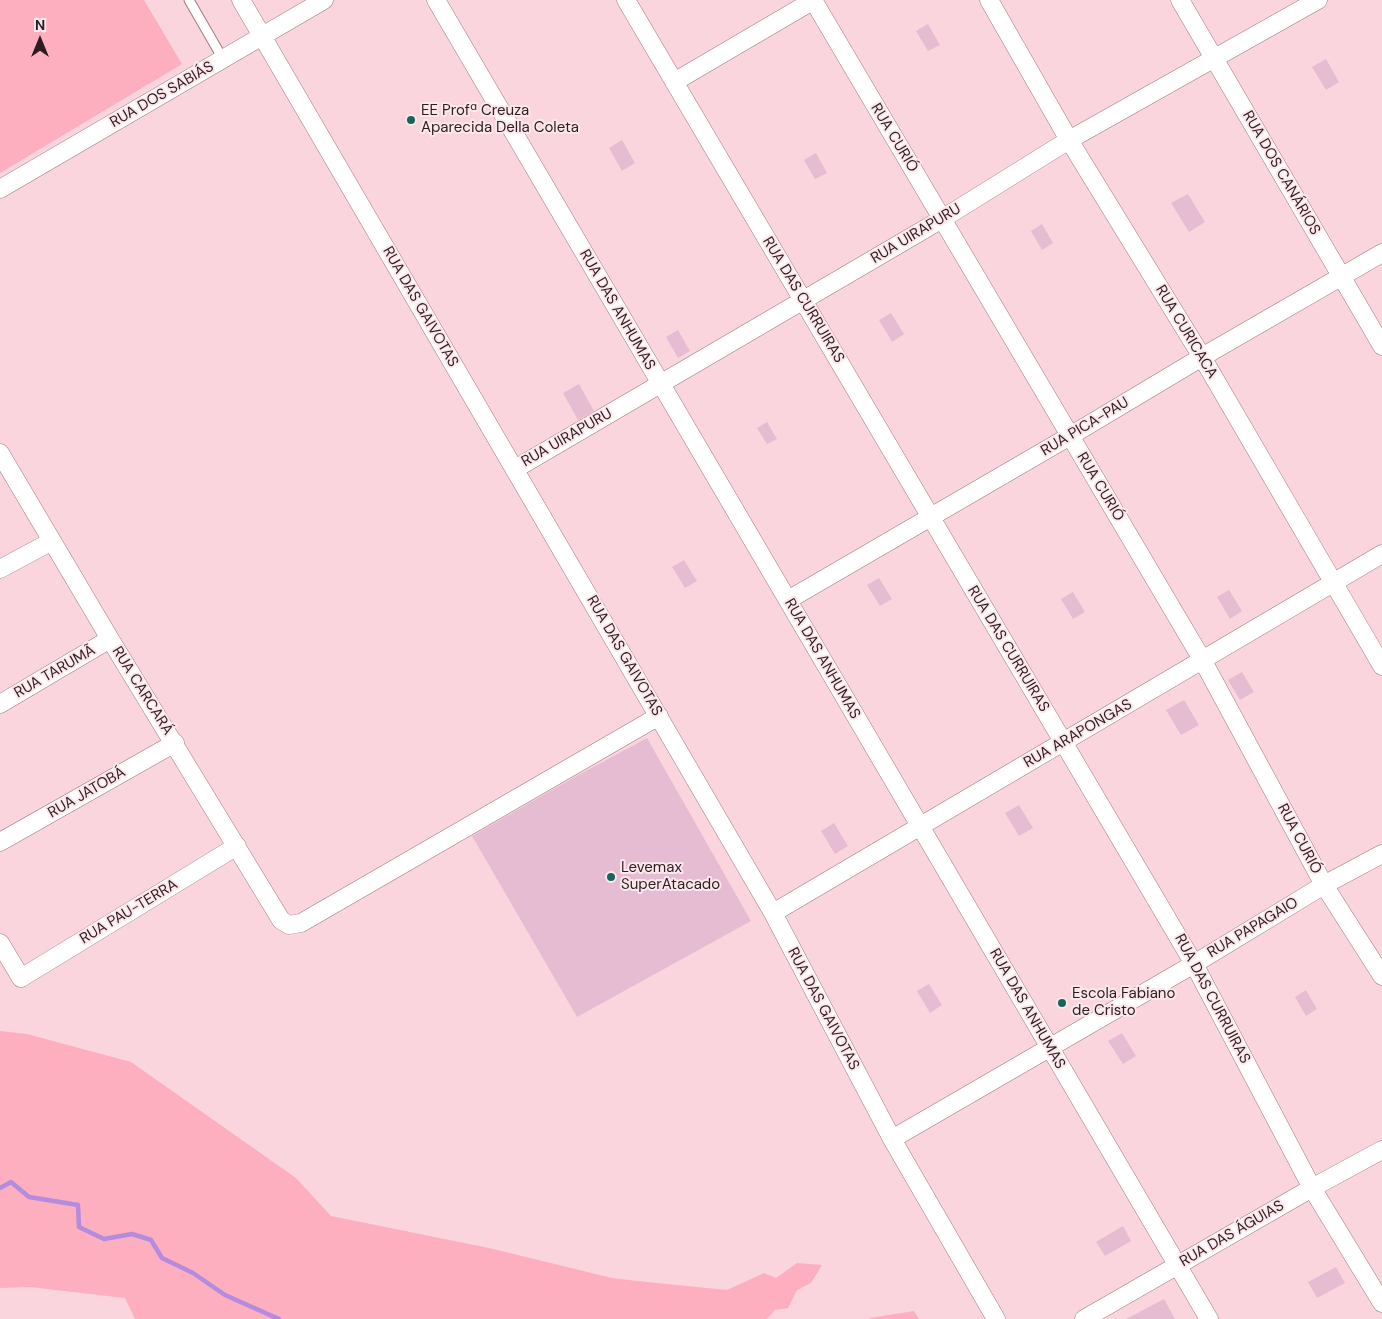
<!DOCTYPE html>
<html>
<head>
<meta charset="utf-8">
<style>
  body { margin:0 }
  #map { position:relative; width:1382px; height:1319px; overflow:hidden; background:#fbd5dd; font-family:"DM Sans",sans-serif }
  canvas { display:block }
  .north { position:absolute; left:15px; top:15px; width:50px; height:50px; -webkit-text-stroke:4px #fce8ec; paint-order:stroke; rotate:0deg; font-size:14px; font-weight:700; line-height:20px; text-align:center; color:#2d1c20 }
  .north::after { content:''; display:block; margin:auto; width:18px; height:22px; background:#2d1c20; clip-path:polygon(50% 0,100% 100%,50% 72%,0 100%) }
</style>
</head>
<body>
<div id="map">
<canvas width="1382" height="1319"></canvas>
<div class="north">N</div>
</div>
<script>
const g = document.querySelector('canvas').getContext('2d');
g.lineJoin = 'round';
function fillPath(path, color) {
  g.fillStyle = color;
  g.fill(path, 'evenodd');
}
function toPath(rows) {
  const path = new Path2D();
  for (const r of rows) {
    path.moveTo(r[0], r[1]);
    for (let i = 2; i < r.length; i += 2) path.lineTo(r[i], r[i + 1]);
  }
  return path;
}
function strokePath(path, color, width, dash) {
  g.strokeStyle = color;
  g.lineWidth = width;
  g.lineCap = dash ? 'butt' : 'round';
  g.setLineDash(dash || []);
  g.stroke(path);
}
function write(font, color, halo, rows, align = 'center') {
  g.font = font + ' "DM Sans",sans-serif';
  g.lineWidth = 4;
  g.setLineDash([]);
  g.textBaseline = 'middle';
  g.strokeStyle = halo;
  g.fillStyle = color;
  for (const [text, x, y, turn = 0] of rows) {
    g.save();
    g.translate(x, y);
    g.rotate((+turn || 0) * Math.PI / 180);
    g.textAlign = isNaN(turn) ? turn : align;
    if (halo) g.strokeText(text, 0, 0);
    g.fillText(text, 0, 0);
    g.restore();
  }
}
const green = toPath([
  [0,0,144,0,182,64,0,173],
  [0,1031,27,1034,131,1062,296,1178,331,1216,489,1248,612,1278,637,1281,727,1290,764,1273,776,1278,797,1263,822,1265,811,1283,797,1290,788,1308,775,1310,767,1319,135,1319,125,1298,30,1287,0,1288],
  [914,1311,919,1319,869,1319,870,1318]
]);
const stream = toPath([
  [0,1188,11,1182,29,1197,78,1205,79,1227,104,1239,132,1234,151,1240,162,1258,193,1273,225,1295,279,1319]
]);
const building = toPath([
  [928,24,940,45,928,51,916,31],
  [1326,59,1339,82,1326,90,1312,67],
  [622,140,635,163,622,171,609,148],
  [816,153,827,173,815,179,804,160],
  [1188,194,1205,222,1189,232,1171,203],
  [1042,224,1053,243,1042,250,1031,231],
  [891,313,904,334,892,342,879,320],
  [678,330,690,351,678,358,666,337],
  [579,384,594,411,578,420,563,393],
  [767,422,777,439,767,444,757,428],
  [684,560,697,581,685,588,672,567],
  [879,578,892,599,880,606,867,585],
  [1229,590,1242,611,1230,619,1217,597],
  [1073,592,1085,612,1073,619,1061,599],
  [1242,672,1254,692,1240,700,1228,680],
  [1184,700,1199,725,1181,735,1166,710],
  [647,738,751,921,577,1017,472,836,573,778],
  [1019,805,1033,828,1019,836,1005,813],
  [834,823,848,846,835,854,821,831],
  [929,984,942,1005,930,1013,917,991],
  [1306,990,1317,1009,1306,1016,1295,997],
  [1122,1033,1136,1056,1123,1064,1108,1041],
  [1123,1226,1131,1241,1105,1256,1096,1242],
  [1336,1267,1345,1283,1317,1298,1308,1282],
  [1164,1299,1175,1319,1126,1319]
]);
const lane = toPath([
  [189,0,223,59]
]);
const street = toPath([
  [241,0,773,913,892,1139,996,1319],
  [436,0,1209,1319],
  [626,0,1194,964,1312,1188,1382,1303],
  [813,0,1203,661,1324,885,1382,976],
  [989,0,1069,140,1202,357,1382,666],
  [1180,0,1382,346],
  [674,82,814,0],
  [0,189,324,0],
  [0,453,110,639,281,920,289,925,301,923,659,716],
  [515,469,942,219,1069,140,1318,0],
  [0,569,52,541],
  [788,600,1070,436,1202,357,1382,253],
  [0,704,110,639],
  [0,842,175,743],
  [773,913,1382,554],
  [0,943,21,978,237,846],
  [892,1139,1194,964,1324,885,1382,854],
  [1084,1319,1312,1188,1382,1150]
]);
const markers = [
  [411,120,5,"#18635c"],
  [611,877,5,"#18635c"],
  [1062,1003,5,"#18635c"]
];
const streetNames = [
  ["RUA DOS SABIÁS",162,95,-30],
  ["RUA CURIÓ",894,138,59],
  ["RUA DOS CANÁRIOS",1281,173,60],
  ["RUA UIRAPURU",916,234,-31],
  ["RUA DAS CURRUIRAS",803,300,59],
  ["RUA DAS GAIVOTAS",420,307,60],
  ["RUA DAS ANHUMAS",617,310,60],
  ["RUA CURICACA",1186,332,59],
  ["RUA PICA-PAU",1085,427,-31],
  ["RUA UIRAPURU",567,438,-30],
  ["RUA CURIÓ",1100,487,59],
  ["RUA DAS CURRUIRAS",1008,649,59],
  ["RUA DAS GAIVOTAS",624,656,60],
  ["RUA DAS ANHUMAS",822,659,60],
  ["RUA TARUMÃ",55,672,-30],
  ["RUA CARCARÁ",142,691,58],
  ["RUA ARAPONGAS",1078,734,-30],
  ["RUA JATOBÁ",87,793,-30],
  ["RUA CURIÓ",1299,839,62],
  ["RUA PAU-TERRA",129,912,-31],
  ["RUA PAPAGAIO",1253,928,-31],
  ["RUA DAS CURRUIRAS",1212,999,62],
  ["RUA DAS GAIVOTAS",823,1009,62],
  ["RUA DAS ANHUMAS",1027,1009,60],
  ["RUA DAS ÁGUIAS",1232,1234,-30]
];
const poiNames = [
  ["EE Profª Creuza",421,111],
  ["Aparecida Della Coleta",421,128],
  ["Levemax",621,868],
  ["SuperAtacado",621,885],
  ["Escola Fabiano",1072,994],
  ["de Cristo",1072,1011]
];
fillPath(green, '#fdaebf');
strokePath(stream, '#b38bdf', 4.5);
fillPath(building, '#e5bcd2');
strokePath(lane, '#a37981', 11);
strokePath(street, '#a37981', 19);
strokePath(lane, '#fff', 9);
strokePath(street, '#fff', 18);
for (const [x, y, r, color] of markers) {
  const dot = new Path2D();
  dot.arc(x, y, r, 0, 2 * Math.PI);
  g.fillStyle = color;
  g.fill(dot);
  strokePath(dot, '#fce8ec', 2);
}
write('15px', '#2d1c20', '#fce8ec', streetNames);
write('15px', '#2d1c20', '#fce8ec', poiNames, 'left');
</script>
</body>
</html>
